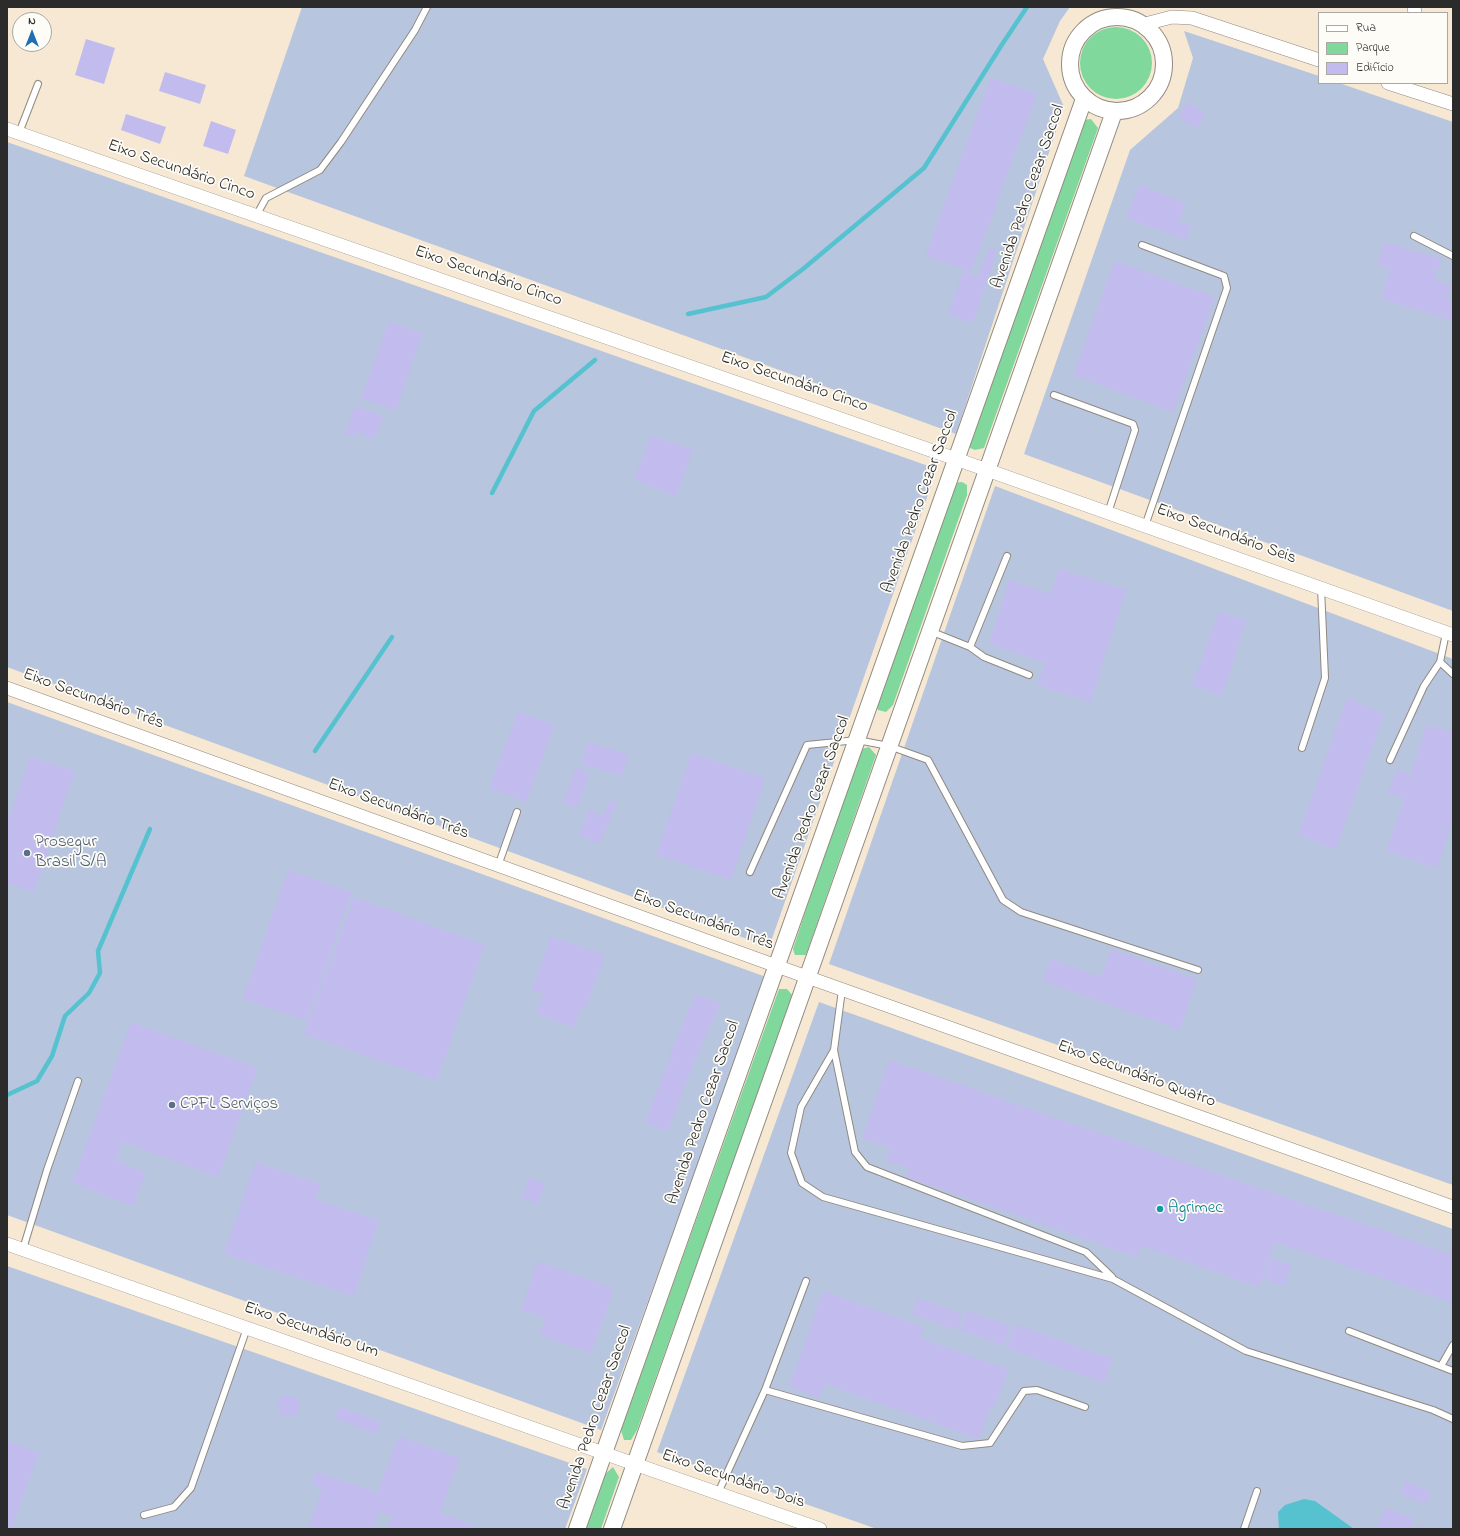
<!DOCTYPE html>
<html>
<head>
<meta charset="utf-8">
<style>
  body { margin:0 }
  #map { position:relative; width:1460px; height:1536px; overflow:hidden; background:#f6e8d3; font-family:"Indie Flower",sans-serif }
  canvas { display:block }
  .frame { position:absolute; inset:0; border:8px solid #2b2b2b; pointer-events:none }
  .legend { position:absolute; left:1318px; top:12px; width:130px; height:72px; box-sizing:border-box; background:#fdfcf7; border:1px solid #a9a8a5; margin:0; padding:5px 7px; list-style:none; font-size:12px; color:#2b2b2b }
  .legend li { display:flex; align-items:center; gap:8px; height:20px }
  .legend b { width:20px; border:1px solid #a9a8a5 }
  .north { position:absolute; left:12px; top:12px; width:40px; height:40px; box-sizing:border-box; background:#fdfcf7; border:1px solid #a9a8a5; border-radius:50%; rotate:0deg; font-size:11px; font-weight:700; line-height:16px; text-align:center; color:#2b2b2b }
  .north::after { content:''; display:block; margin:auto; width:14px; height:18px; background:#1f6fb2; clip-path:polygon(50% 0,100% 100%,50% 72%,0 100%) }
</style>
</head>
<body>
<div id="map">
<canvas width="1460" height="1536"></canvas>
<div class="frame"></div>
<ul class="legend">
<li><b style="height:5px;background:#fff"></b>Rua</li>
<li><b style="height:11px;background:#81d89c"></b>Parque</li>
<li><b style="height:11px;background:#c2bcee"></b>Edifício</li>
</ul>
<div class="north">N</div>
</div>
<script>
const g = document.querySelector('canvas').getContext('2d');
g.lineJoin = 'round';
function fillPath(path, color) {
  g.fillStyle = color;
  g.fill(path, 'evenodd');
}
function toPath(rows) {
  const path = new Path2D();
  for (const r of rows) {
    if (r.length === 3) {
      path.moveTo(r[0] + r[2], r[1]);
      path.arc(r[0], r[1], r[2], 0, 2 * Math.PI);
      continue;
    }
    path.moveTo(r[0], r[1]);
    for (let i = 2; i < r.length; i += 2) path.lineTo(r[i], r[i + 1]);
  }
  return path;
}
function strokePath(path, color, width, dash) {
  g.strokeStyle = color;
  g.lineWidth = width;
  g.lineCap = dash ? 'butt' : 'round';
  g.setLineDash(dash || []);
  g.stroke(path);
}
function write(font, color, halo, rows, align = 'center') {
  g.font = font + ' "Indie Flower",sans-serif';
  g.lineWidth = 3.5;
  g.setLineDash([]);
  g.textBaseline = 'middle';
  g.strokeStyle = halo;
  g.fillStyle = color;
  for (const [text, x, y, turn = 0] of rows) {
    g.save();
    g.translate(x, y);
    g.rotate((+turn || 0) * Math.PI / 180);
    g.textAlign = isNaN(turn) ? turn : align;
    if (halo) g.strokeText(text, 0, 0);
    g.fillText(text, 0, 0);
    g.restore();
  }
}
const industrial = toPath([
  [302,7,1070,7,1060,21,1043,59,1064,107,956,434,244,176],
  [1184,31,1319,76,1319,83,1339,83,1453,122,1453,611,1024,454,1130,150,1178,108,1193,58],
  [7,142,937,469,769,947,7,667],
  [995,486,1453,659,1453,1185,829,964],
  [7,702,766,977,601,1430,7,1215],
  [819,1002,1453,1229,1453,1529,877,1529,657,1452],
  [7,1266,587,1469,565,1529,7,1529]
]);
const green = toPath([
  [1116,63,36],
  [1091,119,1098,128,984,448,975,450,970,448,969,441,1083,120],
  [962,482,967,485,967,495,893,705,886,712,878,710,875,703,951,483],
  [869,747,876,755,806,955,795,955,793,949,857,756,861,749],
  [779,989,787,989,793,996,637,1430,631,1440,624,1440,621,1430],
  [613,1467,619,1477,601,1529,585,1529,605,1474]
]);
const water = toPath([
  [1304,1499,1315,1501,1354,1529,1279,1529,1278,1512,1285,1505]
]);
const stream = toPath([
  [688,314,766,297,803,269,924,168,1001,46,1027,7],
  [492,493,534,411,595,360],
  [315,751,392,637],
  [7,1095,37,1081,52,1056,65,1016,89,993,100,973,98,951,150,829]
]);
const building = toPath([
  [86,39,115,48,104,84,75,75],
  [165,72,206,85,200,104,159,91],
  [991,77,1037,94,971,272,925,256],
  [1188,102,1206,114,1196,128,1178,116],
  [126,114,166,127,160,144,121,130],
  [211,121,236,130,228,154,203,146],
  [1139,185,1186,203,1179,221,1191,226,1186,240,1126,218],
  [1385,242,1441,259,1435,280,1451,286,1447,298,1453,300,1453,321,1381,298,1390,269,1377,265],
  [988,248,997,251,972,323,948,315,963,271,978,277],
  [1115,261,1215,297,1173,412,1073,375],
  [389,321,422,334,396,411,361,398],
  [355,406,383,416,375,439,355,432,354,437,345,434],
  [651,435,693,450,676,496,634,480],
  [1059,569,1126,590,1091,702,1037,685,1045,663,989,644,1009,580,1051,594],
  [1219,611,1246,620,1222,696,1192,685],
  [1347,698,1384,714,1336,849,1298,835],
  [518,711,555,725,526,802,489,788],
  [1426,725,1453,732,1453,817,1437,869,1387,851,1404,798,1388,793,1397,769,1411,775],
  [587,742,628,755,622,776,581,764],
  [691,753,765,778,731,880,656,855],
  [30,756,75,771,34,892,7,883,7,824],
  [576,767,590,772,577,808,563,803],
  [610,800,617,803,599,844,579,835,589,810,603,816],
  [288,870,352,892,307,1021,243,999],
  [354,897,485,945,436,1081,304,1034],
  [551,936,605,955,585,1010,580,1008,574,1027,536,1014,543,994,532,990],
  [1112,949,1197,979,1179,1030,1043,981,1051,959,1101,977],
  [696,994,720,1004,693,1065,668,1131,645,1123,670,1057,684,1061,669,1055],
  [131,1022,258,1068,218,1177,123,1142,116,1161,146,1172,133,1206,72,1183],
  [889,1060,1453,1255,1453,1303,1275,1242,1259,1287,1141,1246,1137,1257,906,1177,909,1168,886,1161,891,1148,862,1138],
  [255,1162,321,1184,316,1200,379,1220,354,1296,224,1254],
  [529,1178,545,1183,538,1204,522,1198],
  [1271,1258,1291,1265,1284,1286,1264,1279],
  [537,1261,614,1288,591,1353,540,1335,546,1318,521,1310],
  [823,1291,924,1327,920,1338,1008,1369,994,1408,991,1407,979,1439,825,1384,819,1398,789,1387],
  [917,1298,963,1314,957,1330,912,1314],
  [968,1311,1011,1326,1004,1346,960,1330],
  [1015,1324,1112,1359,1104,1383,1006,1348],
  [293,1395,301,1404,296,1415,284,1417,277,1407,281,1396],
  [339,1407,381,1422,377,1434,334,1418],
  [398,1436,460,1458,440,1513,471,1524,469,1529,388,1529,392,1516,379,1511,373,1529,308,1529,322,1488,312,1485,316,1472,378,1493],
  [7,1441,39,1452,12,1527,7,1525],
  [1405,1481,1431,1491,1426,1504,1400,1494],
  [1385,1508,1414,1519,1411,1529,1377,1529],
  [1418,1525,1429,1529,1416,1529]
]);
const service = toPath([
  [19,133,38,84],
  [256,216,266,198,320,170,341,142,415,30,427,7],
  [1414,236,1453,256],
  [1142,245,1224,276,1227,288,1145,526],
  [1054,395,1133,424,1135,430,1108,513],
  [1007,556,970,647,984,657,1029,675],
  [930,631,970,647],
  [1446,633,1440,662,1453,674],
  [1302,748,1325,678,1321,588],
  [1390,760,1424,686,1440,662],
  [498,866,517,812],
  [750,872,807,745,857,740,889,746,928,760,1003,900,1021,912,1198,970],
  [842,990,834,1050,801,1107,791,1153,802,1183,823,1197,1113,1279,1246,1351,1433,1410,1453,1419],
  [834,1050,855,1152,867,1167,1086,1252,1112,1277],
  [23,1249,47,1170,78,1081],
  [1349,1331,1453,1371],
  [1441,1366,1453,1345],
  [765,1390,962,1446,990,1443,1024,1391,1037,1390,1085,1407],
  [718,1493,765,1390,806,1281],
  [144,1515,174,1507,191,1488,247,1328],
  [1244,1529,1257,1491]
]);
const minor = toPath([
  [1414,7,1415,13],
  [1145,24,1172,17,1192,18,1319,60],
  [1388,83,1453,104],
  [7,129,956,459,1453,635],
  [7,688,807,977,1453,1207],
  [7,1244,820,1529]
]);
const tertiary = toPath([
  [1117,64,47],
  [577,1529,1084,99],
  [612,1529,1114,112]
]);
const markers = [
  [27,853,4,"#5c6f8a"],
  [172,1105,4,"#5c6f8a"],
  [1160,1209,4,"#0f9aa8"]
];
const streetNames = [
  ["Eixo Secundário Cinco",181,171,19],
  ["Avenida Pedro Cezar Saccol",1029,197,-71],
  ["Eixo Secundário Cinco",488,277,19],
  ["Eixo Secundário Cinco",794,383,19],
  ["Avenida Pedro Cezar Saccol",921,502,-70],
  ["Eixo Secundário Seis",1226,535,20],
  ["Eixo Secundário Três",93,700,20],
  ["Avenida Pedro Cezar Saccol",813,808,-70],
  ["Eixo Secundário Três",398,810,20],
  ["Eixo Secundário Três",703,921,20],
  ["Eixo Secundário Quatro",1136,1075,20],
  ["Avenida Pedro Cezar Saccol",704,1113,-71],
  ["Eixo Secundário Um",311,1331,19],
  ["Avenida Pedro Cezar Saccol",596,1418,-71],
  ["Eixo Secundário Dois",733,1480,19]
];
const serviceNames = [
  ["Prosegur",35,843],
  ["Brasil S/A",35,863],
  ["CPFL Serviços",180,1105]
];
const cultureNames = [
  ["Agrimec",1168,1209]
];
fillPath(industrial, '#b7c5de');
fillPath(green, '#81d89c');
fillPath(water, '#56c2d0');
strokePath(stream, '#56c2d0', 4.5);
fillPath(building, '#c2bcee');
strokePath(service, '#908a7f', 8);
strokePath(minor, '#908a7f', 14);
strokePath(tertiary, '#908a7f', 18);
strokePath(service, '#fff', 6);
strokePath(minor, '#fff', 13);
strokePath(tertiary, '#fff', 16);
for (const [x, y, r, color] of markers) {
  const dot = new Path2D();
  dot.arc(x, y, r, 0, 2 * Math.PI);
  g.fillStyle = color;
  g.fill(dot);
  strokePath(dot, '#fdfcf7', 1.5);
}
write('17px', '#2b2b2b', '#fdfcf7', streetNames);
write('17px', '#4e5e75', '#fdfcf7', serviceNames, 'left');
write('17px', '#0d838f', '#fdfcf7', cultureNames, 'left');
</script>
</body>
</html>
